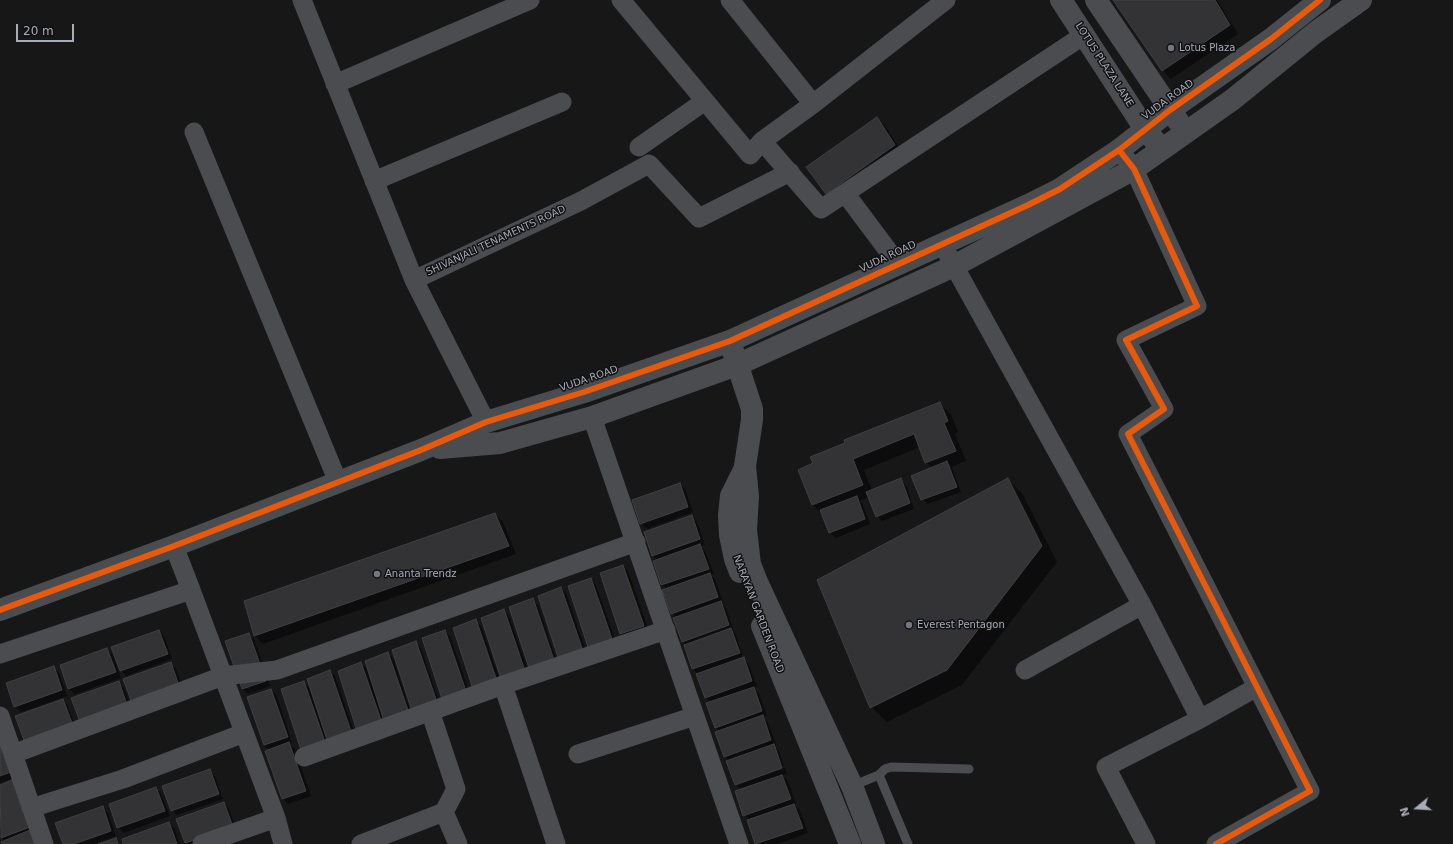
<!DOCTYPE html>
<html>
<head>
<meta charset="utf-8">
<style>
  body { margin:0 }
  #map { position:relative; width:1453px; height:844px; overflow:hidden; background:#171717; font-family:"DejaVu Sans",sans-serif }
  canvas { display:block }
  .north { position:absolute; left:1397px; top:788px; width:40px; height:40px; -webkit-text-stroke:3px #111113; paint-order:stroke; rotate:252deg; font-size:11px; font-weight:700; line-height:16px; text-align:center; color:#a8abb8 }
  .north::after { content:''; display:block; margin:auto; width:14px; height:18px; background:#a8abb8; clip-path:polygon(50% 0,100% 100%,50% 72%,0 100%) }
  .scale { position:absolute; left:16px; top:24px; width:58px; height:18px; box-sizing:border-box; border:2px solid #a8abb8; border-top:0; padding-left:5px; font-size:12px; line-height:14px; white-space:nowrap; color:#a8abb8; -webkit-text-stroke:3px #111113; paint-order:stroke }
</style>
</head>
<body>
<div id="map">
<canvas width="1453" height="844"></canvas>
<div class="north">N</div>
<div class="scale">20 m</div>
</div>
<script>
const g = document.querySelector('canvas').getContext('2d');
g.lineJoin = 'round';
function fillPath(path, color) {
  g.fillStyle = color;
  g.fill(path, 'evenodd');
}
function toPath(rows) {
  const path = new Path2D();
  for (const r of rows) {
    path.moveTo(r[0], r[1]);
    for (let i = 2; i < r.length; i += 2) path.lineTo(r[i], r[i + 1]);
  }
  return path;
}
function strokePath(path, color, width, dash) {
  g.strokeStyle = color;
  g.lineWidth = width;
  g.lineCap = dash ? 'butt' : 'round';
  g.setLineDash(dash || []);
  g.stroke(path);
}
function write(font, color, halo, rows, align = 'center') {
  g.font = font + ' "DejaVu Sans",sans-serif';
  g.lineWidth = 3;
  g.setLineDash([]);
  g.textBaseline = 'middle';
  g.strokeStyle = halo;
  g.fillStyle = color;
  for (const [text, x, y, turn = 0] of rows) {
    g.save();
    g.translate(x, y);
    g.rotate((+turn || 0) * Math.PI / 180);
    g.textAlign = isNaN(turn) ? turn : align;
    if (halo) g.strokeText(text, 0, 0);
    g.fillText(text, 0, 0);
    g.restore();
  }
}
const shadow = toPath([
  [1114,0,1217,0,1238,34,1171,79,1162,70],
  [877,118,885,126,903,153,835,201,827,193],
  [940,403,951,414,958,432,955,434,966,461,952,467,961,492,928,504,922,499,932,468,926,462,920,447,864,470,872,491,901,480,906,485,914,509,882,521,877,516,869,497,860,501,862,503,870,524,836,538,830,533,824,516,813,505,799,470],
  [1008,479,1023,495,1057,562,962,685,887,722,871,707],
  [679,484,685,489,693,512,647,529,641,523],
  [495,514,503,522,516,554,263,644,255,636],
  [691,516,697,522,705,545,701,546,705,551,714,574,710,575,715,579,723,602,721,603,726,608,734,631,733,631,736,635,743,658,749,664,757,687,754,688,759,693,767,716,763,717,768,722,776,745,774,746,779,751,784,766,737,783,737,785,785,768,787,774,782,775,788,781,796,804,794,805,800,810,808,833,777,844,756,844,748,821,750,820,744,815,741,790,736,785,729,761,725,756,720,732,716,727,711,703,706,698,698,674,693,669,685,646,686,645,683,642,675,619,676,618,672,613,667,589,662,585,654,561,658,560,653,556,645,533],
  [623,566,628,571,649,631,626,639,621,634],
  [591,579,596,585,617,645,595,652],
  [561,588,566,593,587,654,564,662],
  [532,600,538,605,558,665,536,673],
  [504,610,509,616,530,676,507,684],
  [475,621,481,626,502,686,479,694],
  [159,631,164,636,172,659,126,676,121,670],
  [445,631,450,636,471,697,443,699],
  [249,634,254,639,270,686,248,694,242,689],
  [415,642,421,648,441,708,413,710],
  [107,649,113,655,121,678,75,694,69,689,61,666],
  [387,653,393,658,413,719,364,736,360,663,366,668,375,694,376,694],
  [170,663,176,669,184,691,138,708],
  [53,667,59,673,67,696,21,712,15,707,7,684],
  [330,671,335,676,356,737,307,755,304,682,309,687,311,694,313,693],
  [118,683,124,688,132,711,81,722],
  [271,690,277,696,292,743,289,744,295,749,311,796,288,804,283,798,270,750,264,745,249,698],
  [63,700,68,706,76,729,30,745],
  [0,736,16,777,0,783],
  [210,771,215,776,223,799,177,815,172,810],
  [12,782,35,832,3,844,5,841,0,834,0,786],
  [156,788,161,793,170,816,124,833,118,827],
  [224,803,229,809,237,832,203,844,187,844,186,843],
  [103,808,108,813,116,836,94,844,64,844],
  [169,823,175,829,180,844,125,844]
]);
const building = toPath([
  [1113,0,1215,0,1230,25,1162,71,1113,0],
  [877,117,895,145,826,194,806,167,877,117],
  [940,402,948,421,944,423,956,451,925,463,914,434,853,459,863,485,812,505,798,470,813,463,810,457,845,443,844,440,940,402],
  [947,461,957,487,921,500,911,476,947,461],
  [901,478,910,503,876,517,866,492,901,478],
  [1008,478,1042,546,947,670,870,708,817,580,1008,478],
  [680,483,688,507,640,524,632,500,680,483],
  [857,496,865,519,829,533,820,510,857,496],
  [495,513,509,546,254,636,244,601,495,513],
  [692,515,700,539,652,556,644,532,692,515],
  [700,544,709,569,661,585,653,561,700,544],
  [623,565,644,626,620,634,600,573,623,565],
  [710,573,718,597,671,614,662,590,710,573],
  [591,578,612,639,588,647,568,586,591,578],
  [561,587,582,648,558,657,538,596,561,587],
  [533,598,554,660,529,668,509,607,533,598],
  [721,601,729,625,682,642,673,618,721,601],
  [504,609,525,671,501,679,481,618,504,609],
  [476,619,497,681,473,689,453,628,476,619],
  [731,628,740,653,692,669,684,645,731,628],
  [159,630,168,654,120,671,111,647,159,630],
  [445,630,466,691,442,699,422,638,445,630],
  [249,633,266,681,242,689,225,641,249,633],
  [416,641,437,702,412,711,392,650,416,641],
  [107,648,116,672,68,689,60,665,107,648],
  [388,652,409,713,384,721,365,661,388,652],
  [744,657,752,681,705,698,696,674,744,657],
  [171,662,179,686,132,703,123,679,171,662],
  [361,662,382,723,357,731,338,671,361,662],
  [54,666,62,690,14,707,6,683,54,666],
  [330,670,351,731,327,740,307,679,330,670],
  [119,681,127,705,80,722,71,698,119,681],
  [304,681,325,742,301,750,281,689,304,681],
  [754,687,762,711,715,728,706,703,754,687],
  [271,689,288,737,264,745,247,697,271,689],
  [63,699,72,723,24,740,15,716,63,699],
  [763,715,771,740,724,757,715,732,763,715],
  [289,742,306,791,282,799,265,751,289,742],
  [0,743,11,772,0,776,0,743],
  [774,744,782,768,735,785,726,761,774,744],
  [210,769,219,794,171,811,162,786,210,769],
  [782,775,791,799,743,816,735,791,782,775],
  [12,780,30,827,1,838,0,785,12,780],
  [156,787,165,811,117,828,109,804,156,787],
  [224,802,233,827,185,843,176,819,224,802],
  [794,804,803,828,755,844,747,820,794,804],
  [103,806,111,831,74,844,63,844,55,823,103,806],
  [169,822,177,844,123,844,122,839,169,822],
  [30,830,35,844,2,844,1,842,30,830],
  [116,838,118,844,98,844,116,838]
]);
const service = toPath([
  [879,775,908,844],
  [852,786,879,775,885,769,891,767,969,769]
]);
const minor = toPath([
  [302,0,414,280,581,201,649,164,699,218,790,172],
  [621,0,750,155,762,141],
  [730,0,813,104],
  [946,0,813,104,762,141,821,209,1084,35],
  [335,84,530,0],
  [194,132,338,482],
  [639,147,705,101],
  [1119,150,1134,169,1197,306,1126,340,1164,409,1128,434,1310,791,1216,844],
  [374,181,562,102],
  [845,193,898,264],
  [942,244,1142,605,1200,719,1106,767,1146,844],
  [414,280,486,422],
  [592,417,739,844],
  [174,546,191,590],
  [0,654,191,590,276,818,202,844],
  [1025,670,1142,605],
  [503,685,666,630],
  [430,711,456,789,444,812],
  [0,716,44,844],
  [1200,719,1257,687],
  [13,754,223,676,277,670,636,542],
  [578,754,695,716],
  [304,757,503,685,556,844],
  [31,808,123,779,244,733],
  [276,818,283,844],
  [361,844,444,812,458,844]
]);
const tertiary = toPath([
  [1061,0,1145,129,1155,141],
  [1096,0,1178,121],
  [733,351,752,409,752,420,745,466,748,496,746,530,750,564,757,582,852,786,874,844],
  [440,448,500,443,592,417,737,365,954,266,1134,169,1232,100,1316,32,1361,0],
  [740,572,735,559,730,535,729,515,731,496,745,468],
  [0,610,174,546,421,450,486,422,584,392,730,341,1028,205,1060,189,1119,150,1170,110,1271,39,1320,0],
  [762,626,850,844]
]);
const cycleway = toPath([
  [1119,150,1134,169,1197,306,1126,340,1164,409,1128,434,1310,791,1216,844],
  [0,610,174,546,421,450,486,422,584,392,730,341,1028,205,1060,189,1119,150,1170,110,1271,39,1320,0]
]);
const markers = [
  [1171,48,4,"#757780"],
  [377,574,4,"#757780"],
  [909,625,4,"#757780"]
];
const poiNames = [
  ["Lotus Plaza",1179,48],
  ["Ananta Trendz",385,574],
  ["Everest Pentagon",917,625]
];
const streetNames = [
  ["LOTUS PLAZA LANE",1104,65,57],
  ["VUDA ROAD",1168,100,-36],
  ["SHIVANJALI TENAMENTS ROAD",496,241,-25],
  ["VUDA ROAD",888,257,-25],
  ["VUDA ROAD",589,379,-19],
  ["NARAYAN GARDEN ROAD",758,614,69]
];
fillPath(shadow, '#0007');
fillPath(building, '#333335');
strokePath(building, '#404043', 1);
strokePath(service, '#4b4c50', 9);
strokePath(minor, '#4b4c50', 19);
strokePath(tertiary, '#4b4c50', 22);
strokePath(cycleway, '#e8590c', 6);
for (const [x, y, r, color] of markers) {
  const dot = new Path2D();
  dot.arc(x, y, r, 0, 2 * Math.PI);
  g.fillStyle = color;
  g.fill(dot);
  strokePath(dot, '#111113', 1.5);
}
write('10px', '#a8abb8', '#111113', poiNames, 'left');
write('10px', '#a8abb8', '#111113', streetNames);
</script>
</body>
</html>
